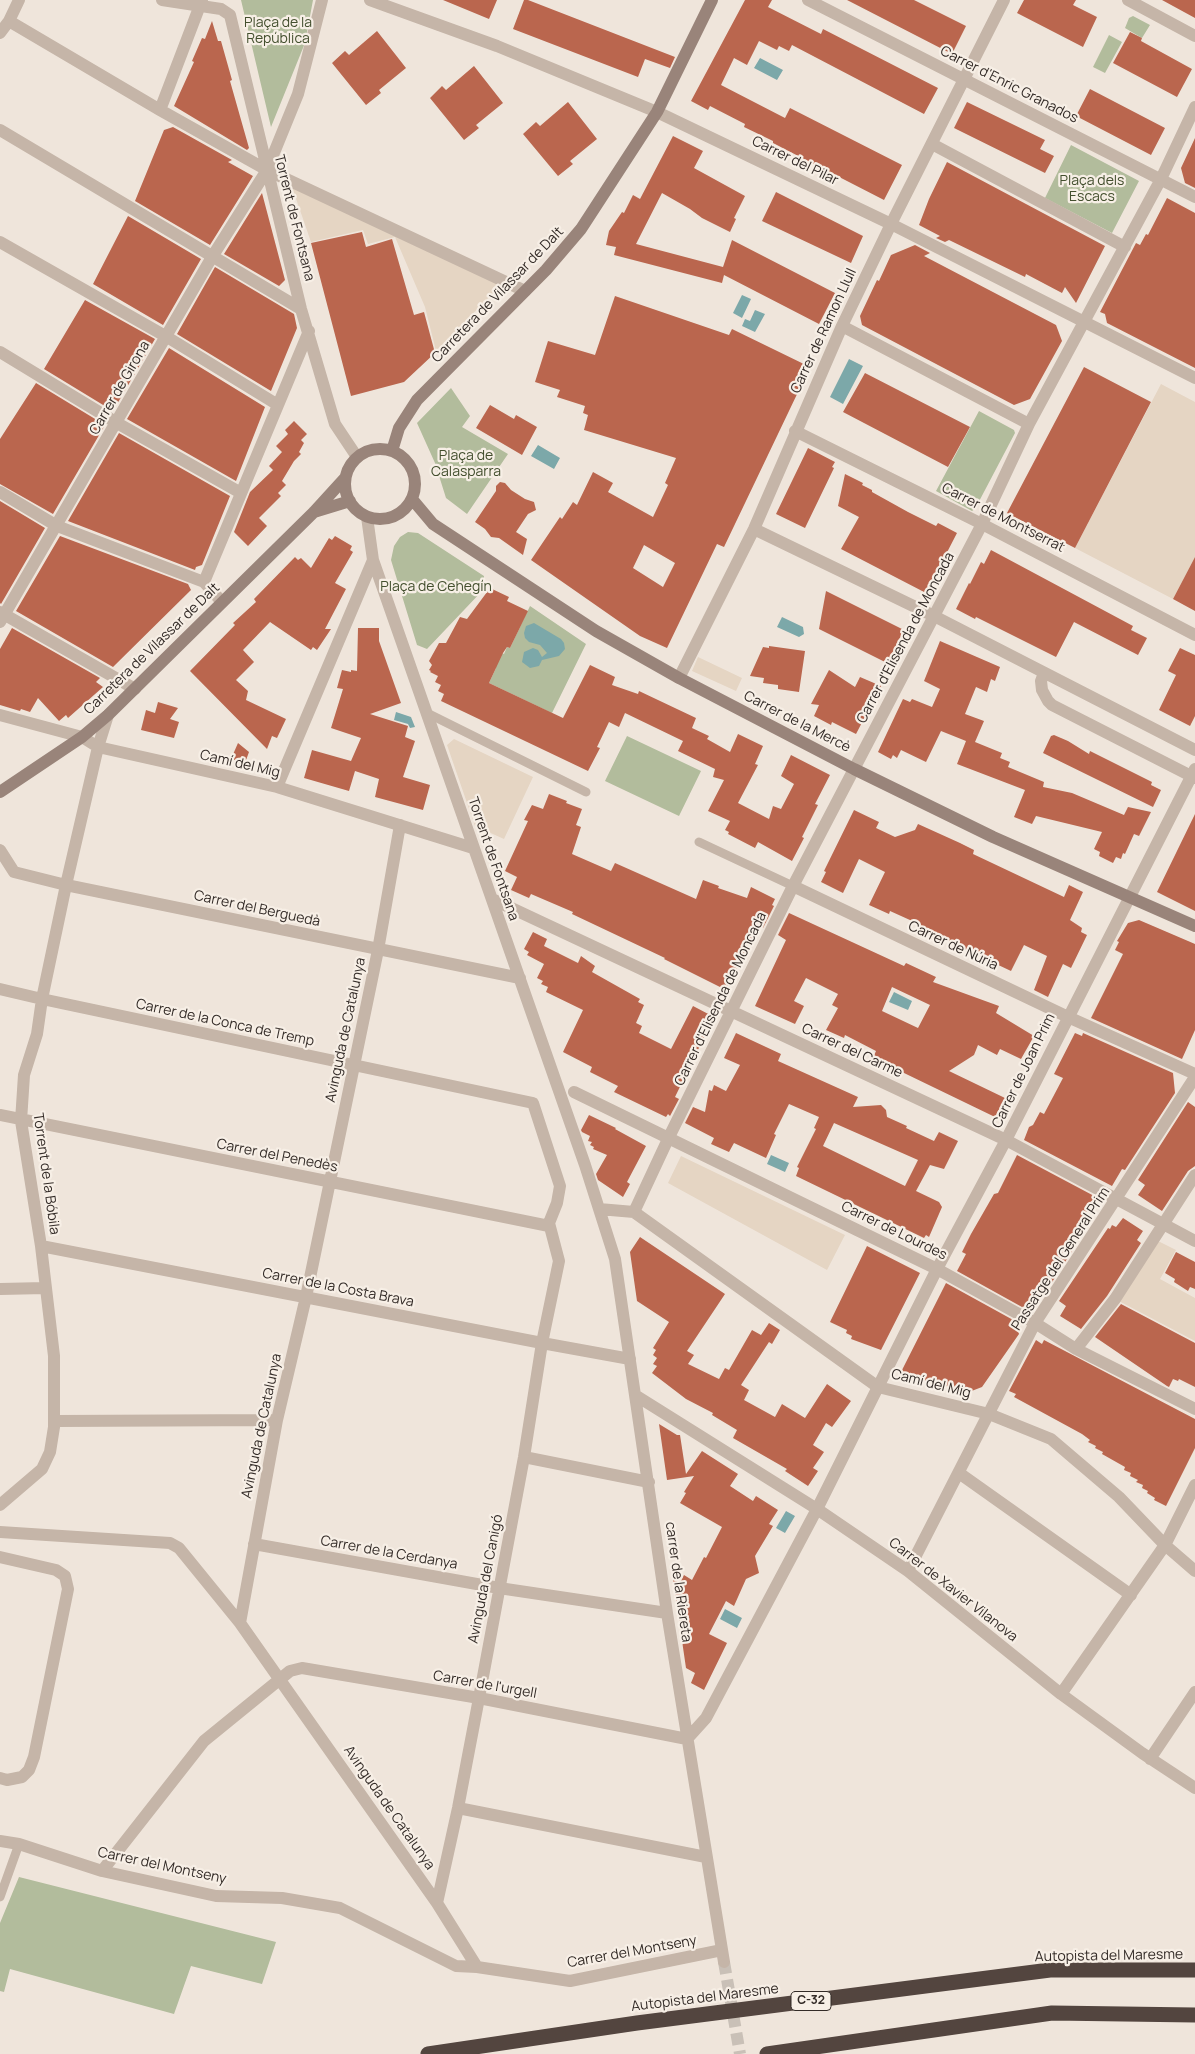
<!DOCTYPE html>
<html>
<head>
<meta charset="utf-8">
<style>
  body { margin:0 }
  canvas { display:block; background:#efe5db }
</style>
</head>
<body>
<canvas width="1195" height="2054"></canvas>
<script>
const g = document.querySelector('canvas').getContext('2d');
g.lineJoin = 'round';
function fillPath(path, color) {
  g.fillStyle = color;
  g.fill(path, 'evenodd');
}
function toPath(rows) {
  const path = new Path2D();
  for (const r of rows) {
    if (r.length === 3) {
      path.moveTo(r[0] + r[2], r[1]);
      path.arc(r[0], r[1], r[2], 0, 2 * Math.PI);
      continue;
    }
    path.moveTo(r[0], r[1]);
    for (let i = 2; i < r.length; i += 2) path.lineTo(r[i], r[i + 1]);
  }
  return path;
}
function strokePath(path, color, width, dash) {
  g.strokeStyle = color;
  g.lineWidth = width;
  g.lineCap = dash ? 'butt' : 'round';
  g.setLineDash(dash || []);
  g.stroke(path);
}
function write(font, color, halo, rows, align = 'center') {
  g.font = font + ' Manrope,sans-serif';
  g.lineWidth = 4.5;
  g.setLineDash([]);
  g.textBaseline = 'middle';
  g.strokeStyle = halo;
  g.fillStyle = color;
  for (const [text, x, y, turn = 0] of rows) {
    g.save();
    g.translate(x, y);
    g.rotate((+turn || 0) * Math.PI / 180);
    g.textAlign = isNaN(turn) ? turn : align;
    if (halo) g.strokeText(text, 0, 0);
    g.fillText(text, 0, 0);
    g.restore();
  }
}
const green = toPath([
  [241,0,313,0,305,43,271,127],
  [1133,16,1150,25,1142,38,1125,28,1129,18],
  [1109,35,1122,42,1105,73,1093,67],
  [1071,145,1139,181,1112,233,1045,198],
  [451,388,470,416,462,427,508,454,467,514,446,498,435,463,417,423],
  [979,411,1014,430,1015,433,975,509,972,511,936,491],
  [408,532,418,533,484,576,483,590,427,649,417,645,391,560,394,546,400,537],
  [530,606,586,644,552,713,489,683,496,668,493,667,500,652,504,654,507,647,510,648],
  [627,736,701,771,679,816,605,781],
  [19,1877,276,1942,262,1984,191,1966,174,2014,10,1969,4,1992,0,1991,0,1923]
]);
const plaza = toPath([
  [292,187,503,283,436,351,425,307,395,237,368,244,363,230,311,242],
  [1161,384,1195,402,1195,557,1173,599,1075,548],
  [698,657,742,678,736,691,692,671],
  [454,739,533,777,504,839,475,826,447,745],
  [681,1156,845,1235,827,1270,668,1183],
  [1152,1238,1176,1250,1160,1279,1195,1298,1195,1341,1115,1299]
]);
const water = toPath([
  [760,58,783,70,777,80,754,68],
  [742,295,751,299,742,318,733,313],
  [755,310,765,314,755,332,742,326,745,319,750,321],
  [849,359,863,366,843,404,830,397],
  [538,445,560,458,554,469,531,456],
  [782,617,803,627,804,634,799,637,777,627],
  [534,623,561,639,564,643,565,649,559,656,542,660,539,666,530,668,522,662,524,652,533,648,538,650,542,657,547,653,540,645,529,642,525,638,524,633,526,626],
  [396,712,411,717,415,727,410,728,408,724,394,720],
  [894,992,912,1001,908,1010,889,1002],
  [771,1155,789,1163,785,1172,767,1164],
  [786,1511,795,1516,785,1533,776,1528],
  [725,1609,742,1618,737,1628,720,1619]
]);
const building = toPath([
  [443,0,497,0,489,19],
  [524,0,528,0,675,57,670,68,645,59,638,77,513,29],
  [745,0,772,0,768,7,821,34,823,29,938,88,924,114,792,45,789,51,779,46,777,50,759,41,747,65,734,58,721,85,785,118,790,108,902,165,884,200,773,143,773,141,744,127,745,124,710,106,708,110,691,101],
  [847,0,914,0,966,26,952,54],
  [1024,0,1076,0,1073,5,1097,17,1083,47,1017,13],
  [1162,0,1195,0,1195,18],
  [212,21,218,41,221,41,232,80,230,81,249,148,247,150,174,106,194,62,192,61,202,38,205,39],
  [377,31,406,68,379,90,381,93,366,105,332,63,345,51,349,55],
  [1130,32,1142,38,1141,41,1192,69,1177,97,1113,63],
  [474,66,503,103,476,125,479,128,464,140,430,98,442,86,446,90],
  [1090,89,1165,128,1151,155,1076,116],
  [568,102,597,139,570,161,573,164,558,176,523,134,536,122,540,126],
  [967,102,1045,140,1040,149,1054,156,1045,173,954,128],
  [173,127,232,160,228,162,253,176,210,245,135,201,164,130],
  [673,136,703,151,694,168,745,196,734,218,736,219,730,232,702,218,690,209,662,193,636,244,723,267,732,240,835,293,819,324,724,275,722,283,614,255,616,247,606,245,609,231,622,212,624,213,633,195,640,199],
  [1195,138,1195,188,1185,183,1181,168],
  [947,162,1105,246,1076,303,1065,287,1062,293,1026,274,1025,277,949,240,945,242,936,238,940,236,919,225,929,199],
  [776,192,863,236,851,263,762,221],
  [262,193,285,280,279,286,224,254],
  [1167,198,1195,213,1195,368,1107,323,1105,314,1100,312,1136,243,1140,245,1146,234,1148,235],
  [128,216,201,259,163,325,93,284],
  [362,232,366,247,392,239,414,315,424,312,435,353,404,382,351,396,311,243],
  [915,245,930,253,924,256,1056,325,1062,341,1030,399,1014,405,862,325,860,316,877,280,879,281,891,255],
  [215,267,294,314,297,328,271,391,177,334],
  [615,296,729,335,732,329,810,367,724,547,717,544,667,648,640,636,531,560,560,517,562,519,573,502,577,505,593,472,613,483,608,492,653,517,668,485,665,483,676,458,584,430,588,415,583,413,585,406,557,397,560,390,535,382,548,341,595,355],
  [644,545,675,563,663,587,633,568],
  [85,300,155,339,113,411,44,369],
  [169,348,265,407,236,481,127,419],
  [1084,367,1151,402,1075,548,1007,513],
  [865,373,970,427,948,467,843,412],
  [36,383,105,425,53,514,0,484,0,439],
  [490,405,514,419,516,415,537,427,522,455,476,428],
  [294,421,307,434,301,440,304,443,299,452,301,454,294,461,282,481,286,485,278,493,281,496,259,518,267,526,248,546,234,532,250,492,273,470,269,466,282,452,276,446,288,434,285,430],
  [119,433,230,496,202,565,196,567,195,570,68,521],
  [808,448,835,462,832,467,834,468,805,528,776,514],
  [845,474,863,483,862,485,872,490,872,492,908,512,936,526,938,523,957,533,926,593,841,549,859,517,838,506],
  [500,482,505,483,511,490,525,499,534,502,536,510,528,514,516,532,527,539,523,555,499,538,491,537,485,529,475,522,496,491,496,486],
  [0,501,45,528,1,604,0,603],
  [60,536,188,584,191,590,113,667,16,611],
  [335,536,352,546,350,550,353,552,335,583,346,589,325,629,331,629,317,650,313,647,311,650,270,622,243,650,254,662,236,680,248,691,246,700,286,719,277,738,272,736,267,749,190,671,235,625,233,623,256,602,254,599,295,557,298,560,301,558,311,568,329,538,332,540],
  [991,550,1133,626,1131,630,1147,638,1138,655,1074,622,1056,657,976,617,975,619,956,609,969,583,970,584,981,562,984,564],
  [1195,557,1195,611,1173,599],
  [490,588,509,597,507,601,528,611,510,648,507,647,503,653,489,683,563,718,590,665,615,677,612,685,638,694,639,691,696,718,692,728,709,736,707,739,730,752,738,734,763,746,755,764,758,765,738,803,769,819,773,806,781,809,794,784,781,776,791,755,830,775,815,804,818,805,802,837,804,838,792,861,758,842,755,848,728,834,729,832,725,830,730,821,708,811,724,780,713,777,715,769,678,751,683,741,625,713,619,727,609,722,597,747,600,748,588,771,441,701,444,694,438,691,441,685,435,682,438,676,430,672,431,671,429,670,432,665,429,661,439,643,446,643,460,617,467,619],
  [826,591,904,630,887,663,819,629],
  [12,628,100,678,96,682,103,687,68,718,66,715,59,721,38,698,30,712,21,709,20,711,0,705,0,649],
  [358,628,379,628,379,641,401,703,370,714,408,726,405,737,415,741,403,777,430,785,423,810,375,797,379,779,355,771,349,791,304,778,312,750,351,761,361,738,331,728,343,689,337,688,342,670,351,672,351,670,357,671],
  [940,641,1000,667,995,681,991,679,987,692,976,687,965,714,984,721,975,742,1002,753,1000,758,1010,762,1008,767,1044,782,1043,787,1072,793,1124,815,1128,807,1151,812,1139,836,1134,834,1125,854,1123,853,1121,859,1116,857,1113,863,1099,856,1100,852,1094,849,1102,832,1036,816,1032,824,1014,817,1025,790,957,764,966,741,941,731,926,762,901,750,897,758,893,755,891,759,878,752,903,699,910,702,912,699,932,707,940,689,924,681],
  [769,646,805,651,799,692,778,689,778,685,763,683,764,678,750,676,763,647,769,648],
  [1180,648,1195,655,1195,716,1190,726,1159,710,1176,675,1168,671],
  [829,670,855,687,860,677,881,686,856,734,832,722,831,725,814,716,819,705,811,704],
  [158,702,178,708,170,719,179,722,174,738,141,730,146,710,155,713],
  [1054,735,1068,741,1089,754,1090,751,1152,782,1151,785,1161,790,1153,807,1043,753,1051,736],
  [238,743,249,752,245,763,231,759],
  [549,794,567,801,566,803,582,809,576,825,581,827,572,854,611,871,615,863,696,899,703,880,719,886,718,888,747,898,751,887,775,899,772,905,774,906,763,928,761,927,755,939,753,938,726,990,664,959,665,958,572,914,573,912,531,894,529,898,511,890,517,877,505,871,528,821,524,820,532,805,543,809],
  [854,810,879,822,876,828,895,837,915,830,918,824,960,843,974,850,973,854,1064,897,1069,885,1083,892,1070,920,1082,928,1081,932,1087,935,1071,968,1063,964,1048,997,1034,990,1047,956,1024,945,1011,971,920,928,921,925,890,911,889,914,869,905,885,872,859,859,843,893,821,882,826,872,824,871],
  [1195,814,1195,911,1157,892],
  [789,913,904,966,906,963,936,977,933,982,999,1006,996,1013,1034,1036,1021,1059,1000,1049,997,1055,978,1045,974,1055,949,1071,1005,1098,995,1117,873,1058,876,1051,845,1035,844,1038,826,1030,838,1008,832,1005,838,994,806,978,794,1001,804,1006,795,1024,755,1006,786,940,778,935],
  [892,987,930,1005,918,1028,882,1011],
  [1139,920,1195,944,1195,1030,1182,1059,1091,1018,1123,954,1115,950,1119,942,1117,941,1128,923],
  [533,932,547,939,544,946,578,963,581,956,595,966,592,972,640,999,638,1002,644,1005,636,1023,642,1026,639,1033,671,1049,693,1006,714,1017,675,1097,679,1099,670,1116,668,1114,666,1117,614,1092,618,1086,590,1072,592,1067,563,1052,583,1010,546,992,548,987,541,984,543,981,537,978,544,964,527,955,529,952,524,949],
  [736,1033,781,1054,778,1061,858,1097,853,1107,881,1105,886,1110,887,1117,907,1126,906,1128,934,1141,939,1132,958,1141,944,1169,930,1165,916,1191,939,1202,942,1207,929,1237,926,1235,924,1238,796,1176,799,1168,797,1167,816,1129,814,1128,819,1117,789,1104,774,1134,776,1135,766,1158,734,1143,729,1152,711,1144,714,1138,685,1123,693,1107,705,1112,709,1090,712,1091,714,1085,726,1091,740,1065,724,1058],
  [834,1123,918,1160,905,1186,823,1146],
  [1075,1033,1082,1036,1083,1033,1173,1073,1175,1093,1125,1170,1122,1169,1112,1186,1024,1140,1029,1127,1033,1125,1040,1112,1044,1114,1063,1078,1054,1074],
  [1188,1102,1195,1107,1195,1166,1188,1171,1162,1211,1138,1195,1145,1185,1138,1180],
  [589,1115,616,1128,615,1129,646,1146,627,1182,630,1184,623,1197,598,1180,596,1174,607,1155,593,1149,594,1147,590,1145,592,1142,588,1141,590,1136,582,1132,581,1130],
  [1017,1155,1096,1197,1068,1240,1076,1245,1045,1293,1043,1292,1036,1302,1022,1307,957,1271,966,1254,962,1252,971,1234,994,1194,998,1193],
  [1123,1218,1143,1231,1137,1240,1141,1243,1107,1296,1081,1329,1060,1316,1066,1306,1059,1301,1108,1228,1110,1229,1112,1225,1116,1227],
  [640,1237,725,1294,687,1351,694,1355,688,1364,719,1379,725,1368,729,1370,752,1330,761,1335,769,1323,780,1330,772,1344,769,1342,741,1385,749,1390,744,1400,775,1417,782,1404,805,1418,827,1384,851,1401,832,1427,826,1423,813,1445,824,1452,813,1468,818,1471,808,1486,785,1471,787,1469,733,1438,737,1430,712,1415,713,1413,686,1399,652,1373,657,1366,653,1364,657,1358,653,1355,656,1350,653,1348,669,1322,637,1301,630,1252],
  [867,1246,920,1273,881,1350,851,1339,852,1336,846,1333,847,1330,830,1322],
  [1176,1252,1195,1262,1195,1289,1190,1287,1188,1291,1174,1282,1175,1279,1165,1273],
  [946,1283,1015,1321,1019,1334,982,1387,969,1392,900,1374],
  [1121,1304,1195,1343,1195,1387,1179,1379,1178,1381,1173,1379,1169,1387,1167,1386,1095,1337],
  [1036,1340,1042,1344,1044,1340,1195,1419,1195,1448,1166,1506,1154,1500,1155,1498,1147,1493,1148,1491,1142,1488,1143,1485,1136,1482,1138,1480,1130,1476,1131,1473,1124,1470,1125,1467,1102,1454,1103,1452,1095,1448,1096,1446,1088,1442,1090,1440,1082,1434,1014,1397,1016,1394,1009,1391],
  [659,1424,677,1435,680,1435,686,1474,702,1451,738,1474,730,1486,753,1501,756,1496,778,1510,769,1524,773,1526,755,1556,759,1573,746,1579,734,1606,726,1601,709,1634,727,1643,704,1690,691,1683,695,1673,686,1668,673,1579,680,1583,684,1575,692,1580,704,1557,706,1558,722,1527,680,1503,686,1493,684,1492,694,1476,667,1480]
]);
const streetTunnel = toPath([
  [724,1962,740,2054]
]);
const lane = toPath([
  [427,713,586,792],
  [699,842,793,886],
  [0,1897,19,1844]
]);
const street = toPath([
  [162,0,221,9,230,15,301,309,335,424,357,457],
  [370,0,497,46,657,112,891,224,1195,378],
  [808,0,1195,197],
  [1128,0,1195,36],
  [9,21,160,110,267,170,525,291],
  [0,33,9,21,19,0],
  [160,110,202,0],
  [0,130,301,309],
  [932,144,1125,247],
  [0,242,167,337,278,405],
  [842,326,1029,424],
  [0,352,117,423,241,493],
  [795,431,982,524,1195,635],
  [0,492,57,526,204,582,222,602],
  [367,517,373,560,585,1165,615,1259,667,1613,724,1962],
  [754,529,934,616,1195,750],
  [204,582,309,331],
  [0,612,135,689],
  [0,622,212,257,267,170,298,94,322,0],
  [1044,673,1041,681,1042,690,1048,701,1052,705,1195,778],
  [679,678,754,529,842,326,891,224,1004,0],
  [0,715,82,737,98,747,277,787,473,848],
  [277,787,373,560],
  [0,850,14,872,66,885,520,978],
  [793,886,1068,1017,1195,1074],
  [492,899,1006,1140,1195,1241],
  [0,989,42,999,533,1103,560,1186,557,1203,549,1223,559,1261,542,1343,524,1457,479,1698,458,1808,437,1903],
  [574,1092,937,1269,1035,1323,1076,1349,1195,1409],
  [0,1115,549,1226],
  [599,1209,634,1212,878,1387,989,1414,1051,1439,1119,1497,1165,1545,1195,1571],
  [634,1212,669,1137,793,886,982,524,1029,424,1161,179,1195,107],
  [41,1246,542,1343,630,1359],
  [0,1289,45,1288],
  [1076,1349,1115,1299,1195,1175],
  [635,1395,817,1509,908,1571,1061,1694,1142,1753,1195,1788],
  [55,1421,277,1420],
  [524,1457,649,1482],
  [959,1473,1131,1595],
  [0,1505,42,1469,50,1452,54,1427,54,1356,41,1246,21,1121,24,1075,37,1034,42,999,66,885,98,747,108,715],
  [0,1532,170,1543,179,1548,240,1623,280,1680,437,1903,477,1967],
  [254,1544,499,1588,667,1613],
  [0,1557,56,1570,65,1576,68,1589,34,1757,29,1770,22,1777,7,1780,0,1778],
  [908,1571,1035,1323,1195,1077],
  [240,1623,277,1420,306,1297,378,950,400,825],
  [1061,1694,1165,1545,1195,1485],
  [687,1739,706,1718,817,1509,937,1269,1006,1140,1195,769],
  [1150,1759,1195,1692],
  [458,1808,706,1857],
  [0,1841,19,1844,102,1871,216,1896,282,1898,340,1908,456,1966,477,1967,570,1981,722,1950],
  [102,1871,204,1741,290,1671,302,1668,479,1698,687,1739]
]);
const secondary = toPath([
  [380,484,35],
  [392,451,399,428,417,400,546,270,581,229,657,112,712,0],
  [412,499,433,524,596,631,679,678,854,769,993,837,1195,926],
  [314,512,350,501],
  [0,792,82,737,108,715,314,512,345,478]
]);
const highway = toPath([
  [428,2054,637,2023,1050,1970,1195,1970],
  [767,2054,1052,2013,1195,2015]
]);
const shields = [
  [811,2001,40]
];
const shieldNames = [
  ["C-32",811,2001]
];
const parkNames = [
  ["Plaça de la",278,23],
  ["República",278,39],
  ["Plaça dels",1092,181],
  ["Escacs",1092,197],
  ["Plaça de",466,456],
  ["Calasparra",466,472],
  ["Plaça de Cehegín",436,587]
];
const streetNames = [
  ["Carrer d'Enric Granados",1009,85,27],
  ["Carrer del Pilar",795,161,26],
  ["Torrent de Fontsana",294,218,76],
  ["Carretera de Vilassar de Dalt",498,295,-46],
  ["Carrer de Ramon Llull",824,331,-65],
  ["Carrer de Girona",120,388,-60],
  ["Carrer de Montserrat",1003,518,27],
  ["Carrer d'Elisenda de Moncada",906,638,-62],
  ["Carretera de Vilassar de Dalt",152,649,-44],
  ["Carrer de la Mercè",797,722,27],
  ["Camí del Mig",240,764,13],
  ["Torrent de Fontsana",493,859,71],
  ["Carrer del Berguedà",257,909,12],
  ["Carrer de Núria",953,946,25],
  ["Carrer d'Elisenda de Moncada",721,999,-64],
  ["Carrer de la Conca de Tremp",225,1023,12],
  ["Avinguda de Catalunya",346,1030,-78],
  ["Carrer del Carme",852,1051,25],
  ["Carrer de Joan Prim",1024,1071,-64],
  ["Carrer del Penedès",277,1156,11],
  ["Torrent de la Bóbila",46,1174,82],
  ["Carrer de Lourdes",894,1231,26],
  ["Passatge del General Prim",1061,1259,-57],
  ["Carrer de la Costa Brava",338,1288,11],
  ["Camí del Mig",931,1384,14],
  ["Avinguda de Catalunya",262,1426,-78],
  ["Carrer de la Cerdanya",389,1553,10],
  ["Avinguda del Canigó",486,1579,-79],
  ["carrer de la Riereta",678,1582,82],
  ["Carrer de Xavier Vilanova",953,1590,38],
  ["Carrer de l'urgell",485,1685,10],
  ["Avinguda de Catalunya",389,1808,55],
  ["Carrer del Montseny",162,1866,12],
  ["Carrer del Montseny",632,1952,-10],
  ["Autopista del Maresme",1109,1956,-1],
  ["Autopista del Maresme",705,1998,-7]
];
fillPath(green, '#b2bc9c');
fillPath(plaza, '#e5d5c3');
fillPath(water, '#7ca8a9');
fillPath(building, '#ba664e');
strokePath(streetTunnel, '#c9c0b7', 12, [12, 6]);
strokePath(lane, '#c5b5a8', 9);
strokePath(street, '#c5b5a8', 12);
strokePath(secondary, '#99847a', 12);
strokePath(highway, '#53453f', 15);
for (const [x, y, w] of shields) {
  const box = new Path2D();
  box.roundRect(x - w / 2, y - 9.5, w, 19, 4);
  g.fillStyle = '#f7efe6';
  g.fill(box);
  strokePath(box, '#332b27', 1);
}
write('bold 12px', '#332b27', null, shieldNames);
write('14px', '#434f2e', '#f7efe6', parkNames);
write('14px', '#332b27', '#f7efe6', streetNames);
</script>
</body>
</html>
